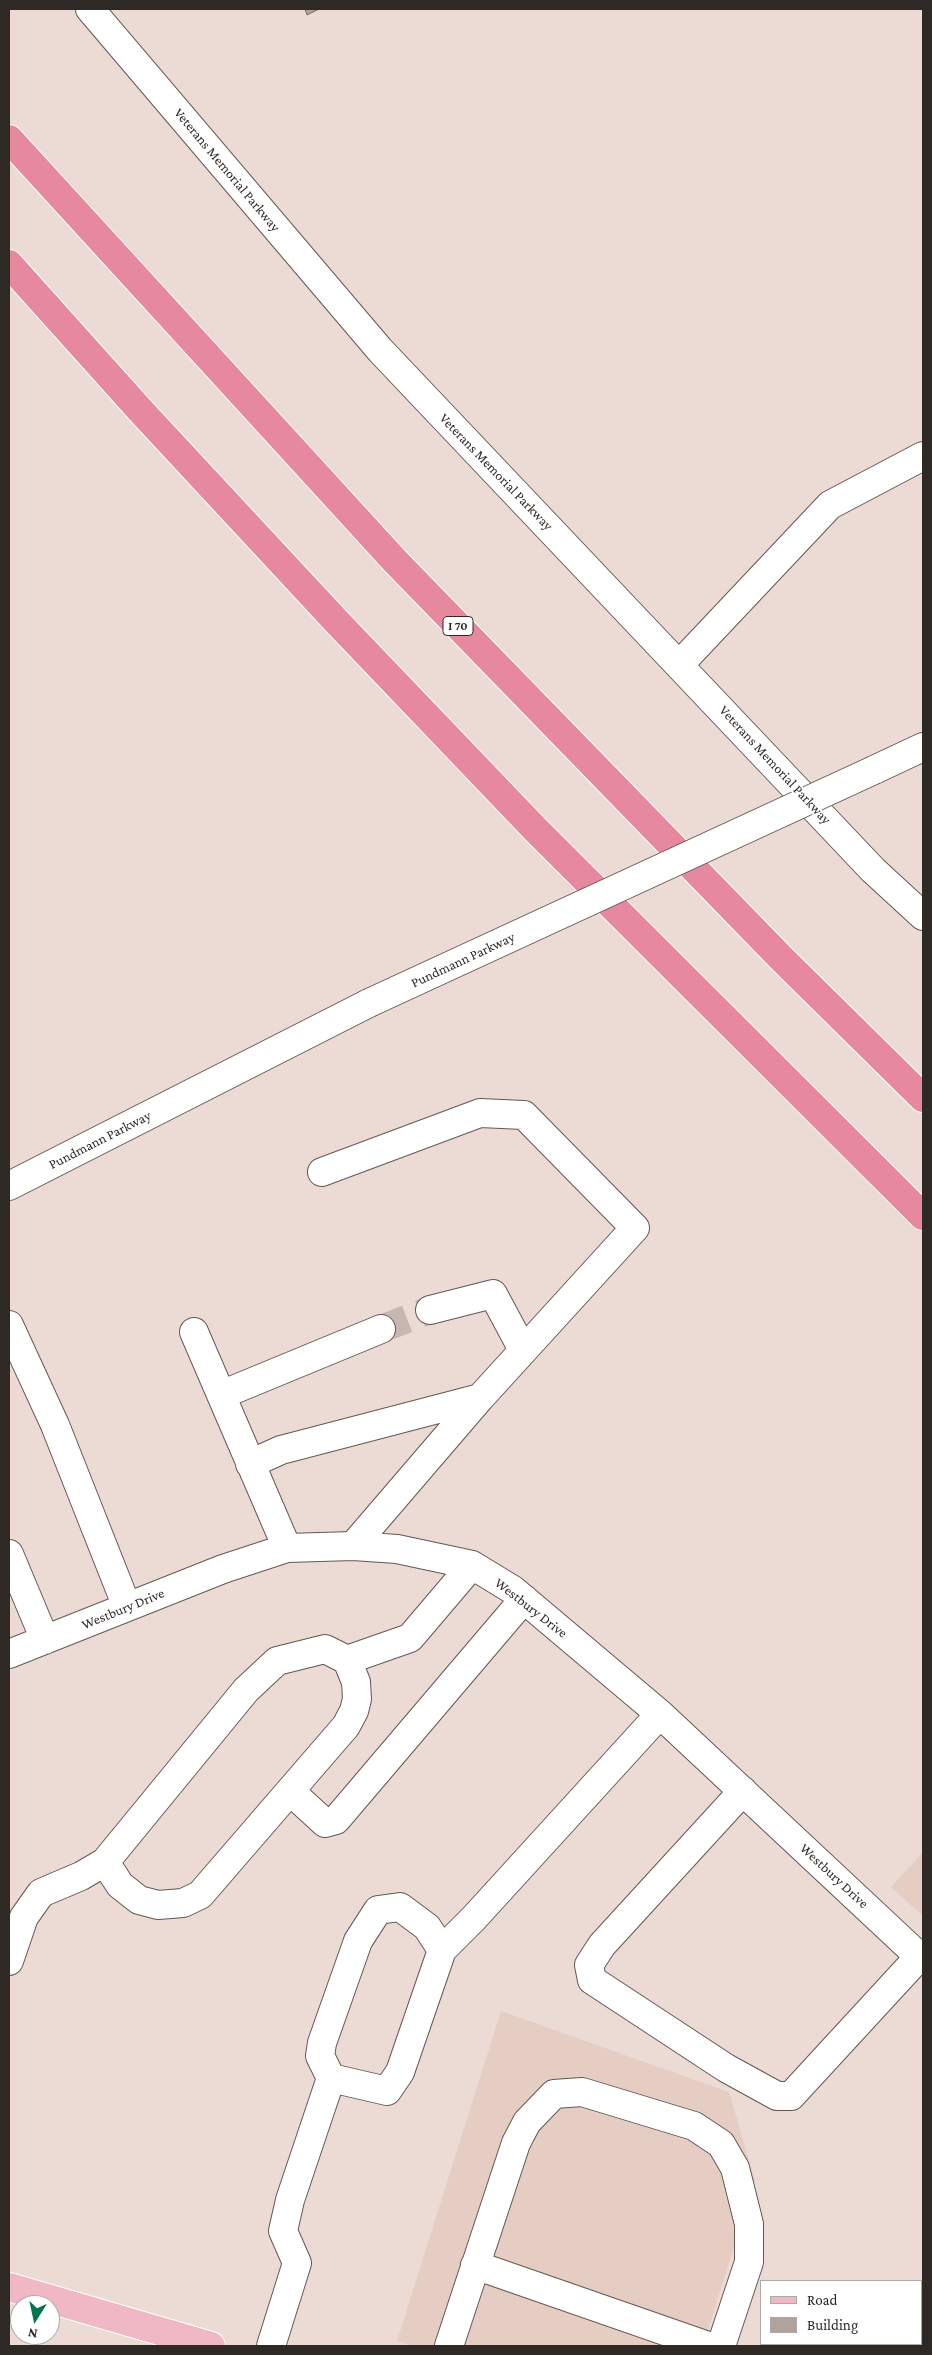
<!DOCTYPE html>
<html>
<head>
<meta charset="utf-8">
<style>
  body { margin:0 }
  #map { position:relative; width:932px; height:2355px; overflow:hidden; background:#ecdbd5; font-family:"Crimson Pro",serif }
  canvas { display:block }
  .frame { position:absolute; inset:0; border:10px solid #2f2926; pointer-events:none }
  .legend { position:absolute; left:760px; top:2280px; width:162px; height:65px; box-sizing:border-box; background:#fff; border:1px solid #aca9a8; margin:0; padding:6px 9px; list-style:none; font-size:15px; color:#2f2926 }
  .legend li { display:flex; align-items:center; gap:10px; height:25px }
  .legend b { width:25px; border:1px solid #aca9a8 }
  .north { position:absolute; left:10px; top:2295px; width:50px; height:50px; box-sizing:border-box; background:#fff; border:1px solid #aca9a8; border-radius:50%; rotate:190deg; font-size:14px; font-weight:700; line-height:20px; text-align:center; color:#2f2926 }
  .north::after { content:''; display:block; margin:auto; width:18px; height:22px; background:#027550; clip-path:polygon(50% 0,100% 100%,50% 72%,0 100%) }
</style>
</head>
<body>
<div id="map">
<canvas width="932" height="2355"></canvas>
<div class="frame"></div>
<ul class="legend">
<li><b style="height:6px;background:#f0b8c5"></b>Road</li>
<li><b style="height:14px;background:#b1a29c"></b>Building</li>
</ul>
<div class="north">N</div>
</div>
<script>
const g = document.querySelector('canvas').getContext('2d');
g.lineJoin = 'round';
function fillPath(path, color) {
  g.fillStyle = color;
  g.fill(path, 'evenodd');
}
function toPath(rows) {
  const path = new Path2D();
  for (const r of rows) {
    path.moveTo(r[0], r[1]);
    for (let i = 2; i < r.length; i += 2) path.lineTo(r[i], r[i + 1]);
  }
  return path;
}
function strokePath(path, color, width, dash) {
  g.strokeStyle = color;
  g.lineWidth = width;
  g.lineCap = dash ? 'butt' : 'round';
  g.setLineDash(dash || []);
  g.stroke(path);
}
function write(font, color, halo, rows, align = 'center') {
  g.font = font + ' "Crimson Pro",serif';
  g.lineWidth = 4;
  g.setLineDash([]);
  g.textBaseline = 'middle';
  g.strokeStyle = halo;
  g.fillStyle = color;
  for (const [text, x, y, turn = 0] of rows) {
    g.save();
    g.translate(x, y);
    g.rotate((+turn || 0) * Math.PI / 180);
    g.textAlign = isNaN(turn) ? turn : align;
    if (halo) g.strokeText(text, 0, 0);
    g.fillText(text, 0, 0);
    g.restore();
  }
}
const built = toPath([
  [923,1852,923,1916,891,1887],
  [501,2011,729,2092,755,2181,703,2346,413,2346,397,2341]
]);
const building = toPath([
  [305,9,319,9,307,15,305,9]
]);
const minorTunnel = toPath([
  [381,1329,430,1310]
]);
const minor = toPath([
  [90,9,380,350,873,870,923,916],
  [680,664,830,505,923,456],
  [874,770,923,747],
  [322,1172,480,1113,524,1115,635,1228,480,1398,353,1546],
  [9,1186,369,1003],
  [430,1310,493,1294,523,1350],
  [9,1325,55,1425,127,1607],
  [194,1332,287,1548],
  [221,1395,381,1329],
  [250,1464,281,1450,480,1398],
  [9,1554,45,1640],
  [9,1654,223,1569,287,1548,353,1546,397,1549,472,1565,513,1590,660,1714,923,1960],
  [290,1791,325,1823,336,1820,524,1599],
  [743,1791,602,1945,589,1965,592,1980,726,2068,777,2096,791,2096,919,1957],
  [105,1862,120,1885,139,1900,158,1905,183,1903,200,1895,346,1726,354,1711,357,1699,356,1682,347,1660],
  [9,1961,24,1917,41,1893,81,1876,105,1862,246,1690,277,1661,325,1649,347,1660,410,1638,472,1565],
  [331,2078,387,2091,400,2072,442,1950,474,1918,660,1714],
  [475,2265,708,2346],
  [271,2346,297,2263,283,2231,290,2200,331,2078,320,2056,322,2043,358,1941,378,1910,400,1907,427,1927,442,1950],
  [449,2346,516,2143,527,2122,554,2094,582,2092,694,2126,721,2144,735,2168,749,2224,749,2262,721,2346]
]);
const major = toPath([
  [9,2287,211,2346]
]);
const highway = toPath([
  [9,139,395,561,781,958,923,1098],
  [9,264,140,410,337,622,535,829,923,1216]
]);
const minorBridge = toPath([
  [369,1003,874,770]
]);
const shields = [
  [458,626,30]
];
const shieldNames = [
  ["I 70",458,626]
];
const streetNames = [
  ["Veterans Memorial Parkway",227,170,50],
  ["Veterans Memorial Parkway",496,472,46],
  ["Veterans Memorial Parkway",775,765,47],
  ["Pundmann Parkway",463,960,-25],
  ["Pundmann Parkway",100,1140,-27],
  ["Westbury Drive",531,1608,38],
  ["Westbury Drive",123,1609,-22],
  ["Westbury Drive",834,1876,43]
];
fillPath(built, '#e5cdc3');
fillPath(building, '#b1a29c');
strokePath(building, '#766862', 1);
strokePath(minorTunnel, '#c6b7b2', 28, [28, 14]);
strokePath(minor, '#655751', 30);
strokePath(major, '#fff', 30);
strokePath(highway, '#fff', 30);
strokePath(minor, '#fff', 28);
strokePath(major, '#f0b8c5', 28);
strokePath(highway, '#e6889e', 28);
strokePath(minorBridge, '#655751', 30, []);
strokePath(minorBridge, '#fff', 28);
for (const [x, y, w] of shields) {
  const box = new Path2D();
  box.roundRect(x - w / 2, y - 9.5, w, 19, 4);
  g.fillStyle = '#fff';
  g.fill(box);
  strokePath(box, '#2f2926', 1);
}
write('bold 12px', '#2f2926', null, shieldNames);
write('14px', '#2f2926', '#fff', streetNames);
</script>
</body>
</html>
